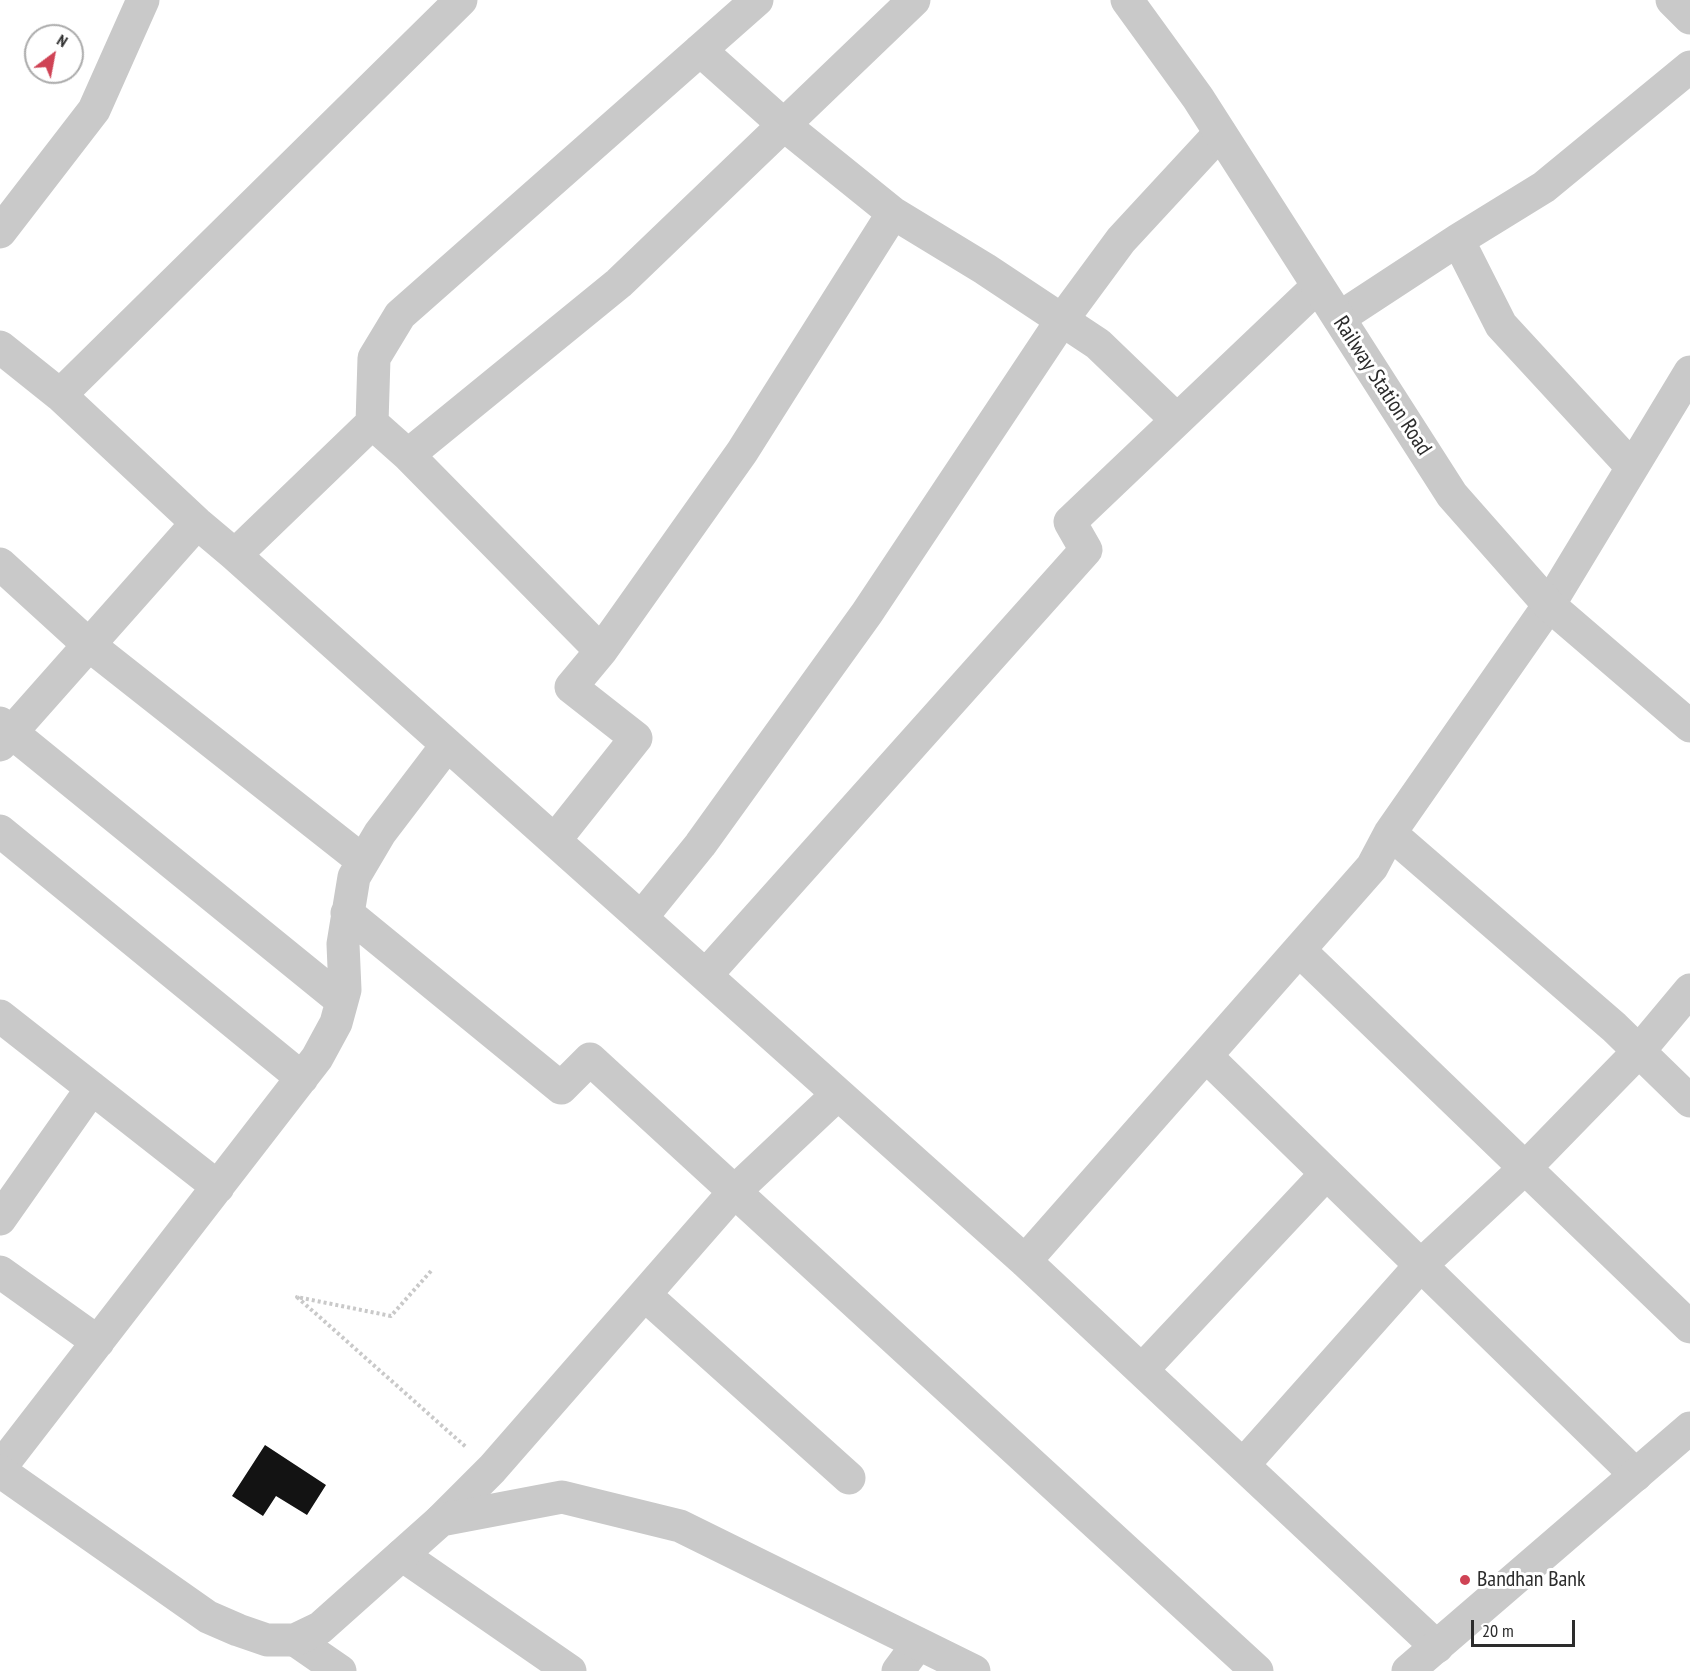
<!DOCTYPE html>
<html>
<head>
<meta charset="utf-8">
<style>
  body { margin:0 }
  #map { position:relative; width:1690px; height:1671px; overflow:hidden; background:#fff; font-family:"PT Sans Narrow",sans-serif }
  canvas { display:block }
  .north { position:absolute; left:24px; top:24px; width:60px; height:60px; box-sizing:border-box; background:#fff; border:2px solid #ababab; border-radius:50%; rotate:32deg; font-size:16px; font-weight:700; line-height:24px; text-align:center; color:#2c2c2c }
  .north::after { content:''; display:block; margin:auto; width:21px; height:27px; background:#cf4355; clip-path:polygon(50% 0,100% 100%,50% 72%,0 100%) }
  .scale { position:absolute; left:1471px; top:1620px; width:104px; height:27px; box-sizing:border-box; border:3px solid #2c2c2c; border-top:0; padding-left:8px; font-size:18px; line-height:21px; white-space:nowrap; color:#2c2c2c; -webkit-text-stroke:4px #fff; paint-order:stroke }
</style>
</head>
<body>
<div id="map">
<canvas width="1690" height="1671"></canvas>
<div class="north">N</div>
<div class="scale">20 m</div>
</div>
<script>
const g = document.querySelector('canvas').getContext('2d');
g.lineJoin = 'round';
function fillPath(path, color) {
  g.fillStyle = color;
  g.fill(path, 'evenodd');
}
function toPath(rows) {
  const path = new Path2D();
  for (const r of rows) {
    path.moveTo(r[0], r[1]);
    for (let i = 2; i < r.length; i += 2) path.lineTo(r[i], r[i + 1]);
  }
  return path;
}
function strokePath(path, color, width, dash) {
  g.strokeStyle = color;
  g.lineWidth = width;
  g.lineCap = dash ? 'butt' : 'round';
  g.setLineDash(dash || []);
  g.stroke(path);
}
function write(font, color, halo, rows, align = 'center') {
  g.font = font + ' "PT Sans Narrow",sans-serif';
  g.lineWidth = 6;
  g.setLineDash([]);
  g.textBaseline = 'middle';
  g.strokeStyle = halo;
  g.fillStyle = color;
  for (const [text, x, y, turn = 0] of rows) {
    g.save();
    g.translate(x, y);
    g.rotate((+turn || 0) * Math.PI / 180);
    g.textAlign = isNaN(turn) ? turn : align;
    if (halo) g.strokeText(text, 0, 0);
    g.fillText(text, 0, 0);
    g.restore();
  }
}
const building = toPath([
  [265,1445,326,1485,307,1515,276,1496,263,1516,232,1496]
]);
const path = toPath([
  [431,1271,391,1316,297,1297,467,1448]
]);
const minor = toPath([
  [1672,0,1690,18],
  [700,50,784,125,893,213,985,269,1098,344,1177,420],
  [0,232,94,110,143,0],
  [1458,240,1501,325,1632,467],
  [1339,318,1458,240,1544,187,1690,67],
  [0,347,60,395,197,523,235,555,1025,1261,1437,1647],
  [60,395,461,0],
  [372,423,374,358,400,315,757,0],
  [408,455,601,651,571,687,636,738,555,840],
  [235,555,372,423,408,455,619,283,914,0],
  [0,564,89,645,363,861],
  [601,651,742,452,893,213],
  [0,723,342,1001],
  [0,745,197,523],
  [0,831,302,1078],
  [1390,833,1614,1027,1690,1101],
  [347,913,561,1088,590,1059,1257,1671],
  [641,918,700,845,867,613,1062,320,1121,240,1220,133],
  [1299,950,1690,1327],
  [706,975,1086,550,1070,522,1318,286],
  [0,1016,218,1187],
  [1206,1056,1636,1475],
  [0,1219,92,1088],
  [1025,1261,1372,867,1390,833,1549,605,1690,372],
  [0,1272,98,1342],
  [645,1295,849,1478],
  [1142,1370,1326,1174],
  [1243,1465,1420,1266,1525,1168,1639,1051,1690,990],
  [0,1468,317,1058,336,1023,345,990,343,944,354,877,380,833,447,745],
  [441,1520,492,1469,735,1191,838,1094],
  [402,1555,570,1671],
  [295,1640,340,1671],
  [898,1671,918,1644]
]);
const tertiary = toPath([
  [1127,0,1198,98,1452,495,1549,605,1690,726],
  [0,1471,208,1617,238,1630,267,1640,295,1640,320,1628,441,1520,562,1497,680,1526,974,1671],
  [1408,1671,1690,1428]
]);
const markers = [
  [1465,1580,6,"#cf4355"]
];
const streetNames = [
  ["Railway Station Road",1382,386,57]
];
const poiNames = [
  ["Bandhan Bank",1477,1580]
];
fillPath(building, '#131313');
strokePath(path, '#c9c9c9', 4, [3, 3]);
strokePath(minor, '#c9c9c9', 33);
strokePath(tertiary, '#c9c9c9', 33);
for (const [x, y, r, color] of markers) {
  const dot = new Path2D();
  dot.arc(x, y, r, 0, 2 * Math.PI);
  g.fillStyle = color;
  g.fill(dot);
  strokePath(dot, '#fff', 2);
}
write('22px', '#2c2c2c', '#fff', streetNames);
write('22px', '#2c2c2c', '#fff', poiNames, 'left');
</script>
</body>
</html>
